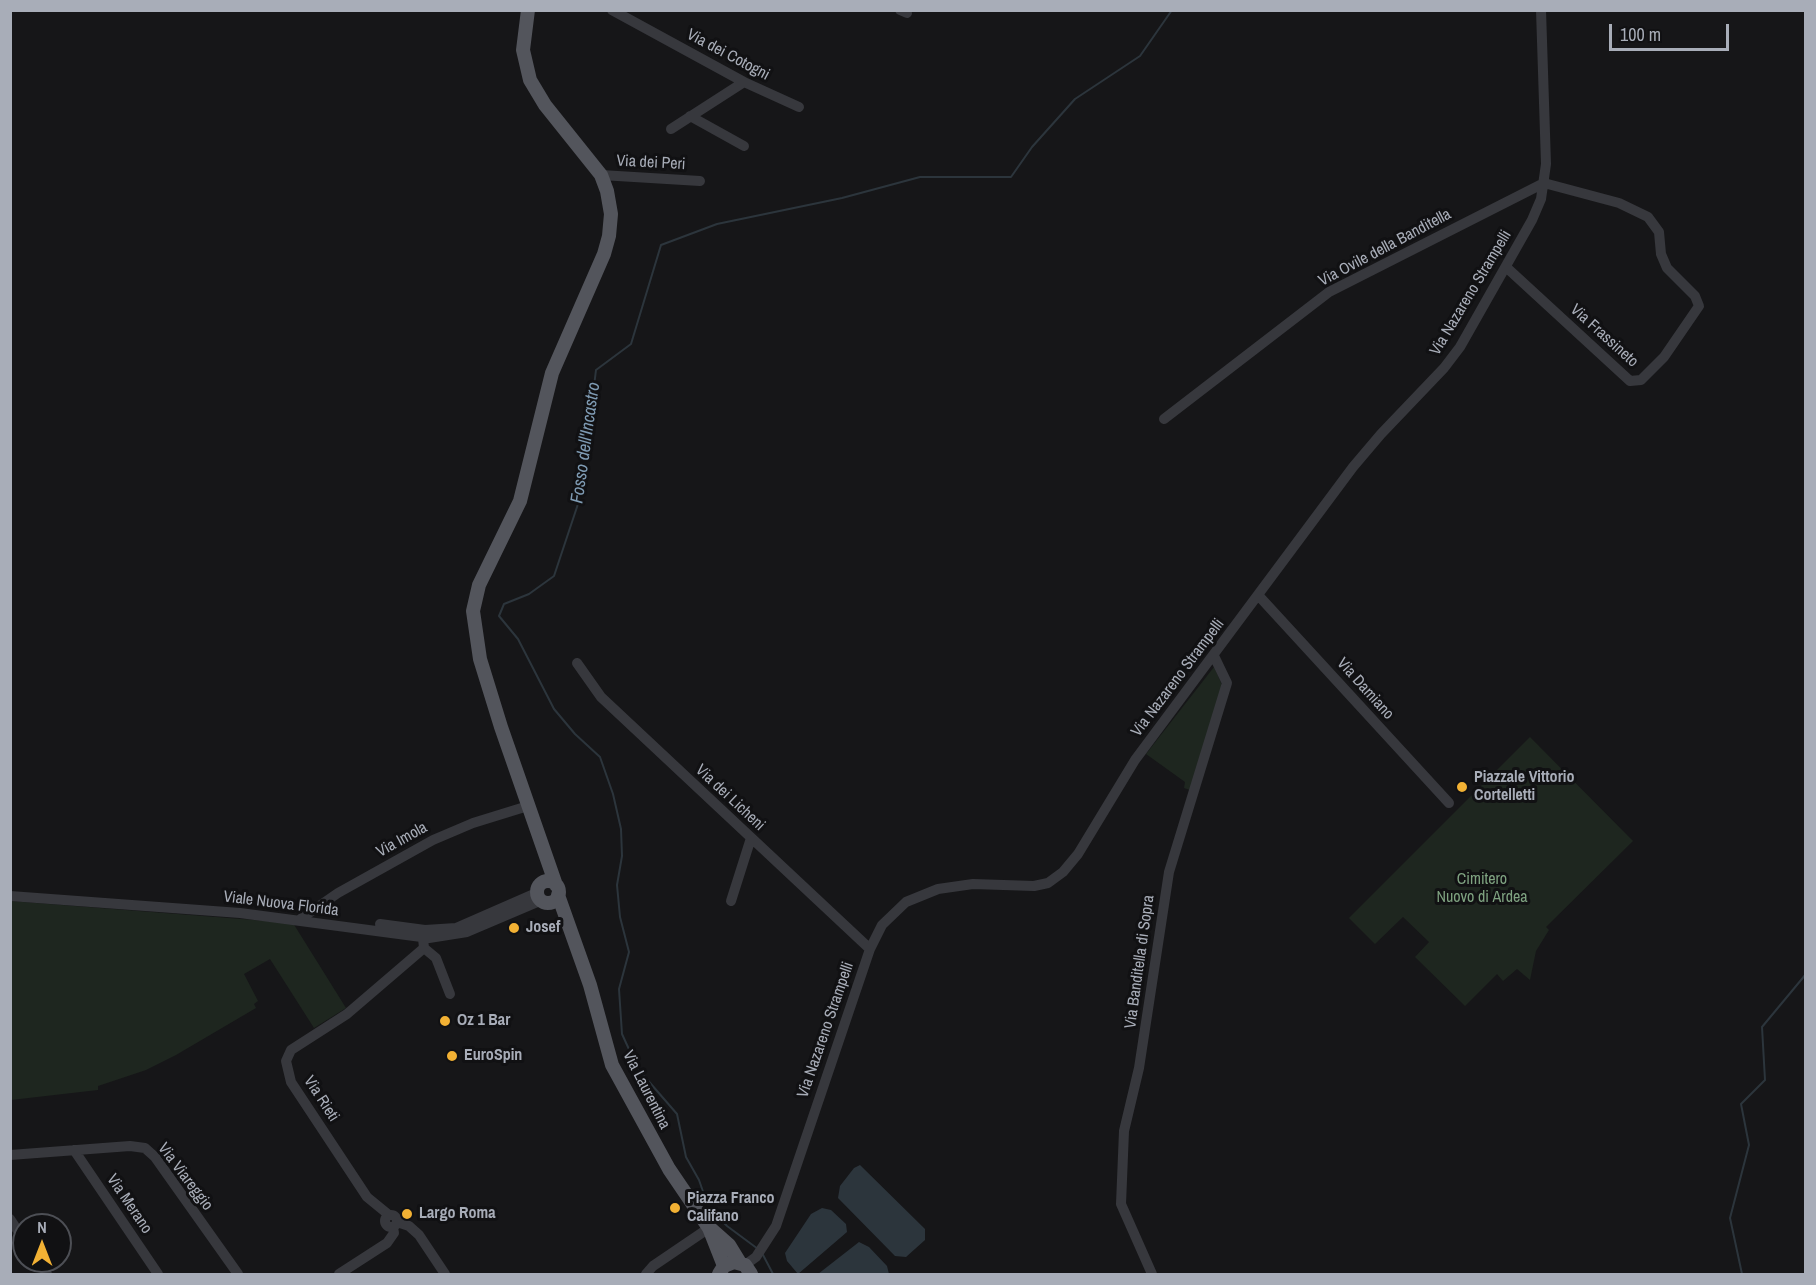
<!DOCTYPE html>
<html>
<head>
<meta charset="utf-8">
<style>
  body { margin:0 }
  #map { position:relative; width:1816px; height:1285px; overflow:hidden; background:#161618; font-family:"Archivo Narrow",sans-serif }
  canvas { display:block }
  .frame { position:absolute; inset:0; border:12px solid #a8adb8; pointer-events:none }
  .north { position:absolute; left:12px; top:1213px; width:60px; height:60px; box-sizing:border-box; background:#111113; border:2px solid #4d4f55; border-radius:50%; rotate:0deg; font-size:16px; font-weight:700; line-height:24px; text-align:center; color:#a8adb8 }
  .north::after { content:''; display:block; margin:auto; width:21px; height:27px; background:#f2b134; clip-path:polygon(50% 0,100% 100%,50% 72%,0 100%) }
  .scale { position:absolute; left:1609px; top:24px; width:120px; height:27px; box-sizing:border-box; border:3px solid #a8adb8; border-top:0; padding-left:8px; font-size:18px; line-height:21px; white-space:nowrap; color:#a8adb8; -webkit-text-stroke:4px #111113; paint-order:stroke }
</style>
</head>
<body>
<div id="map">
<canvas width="1816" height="1285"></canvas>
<div class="frame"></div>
<div class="north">N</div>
<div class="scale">100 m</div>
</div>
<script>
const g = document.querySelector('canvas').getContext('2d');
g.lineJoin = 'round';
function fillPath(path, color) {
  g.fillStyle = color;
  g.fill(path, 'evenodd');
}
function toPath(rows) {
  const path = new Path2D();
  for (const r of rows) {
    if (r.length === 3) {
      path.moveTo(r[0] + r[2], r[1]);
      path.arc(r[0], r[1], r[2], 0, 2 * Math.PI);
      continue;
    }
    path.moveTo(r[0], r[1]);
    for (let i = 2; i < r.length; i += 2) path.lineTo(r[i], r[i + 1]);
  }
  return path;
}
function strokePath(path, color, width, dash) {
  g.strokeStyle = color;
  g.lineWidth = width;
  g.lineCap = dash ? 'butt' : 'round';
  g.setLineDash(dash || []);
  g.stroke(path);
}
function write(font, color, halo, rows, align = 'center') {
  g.font = font + ' "Archivo Narrow",sans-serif';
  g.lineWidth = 6;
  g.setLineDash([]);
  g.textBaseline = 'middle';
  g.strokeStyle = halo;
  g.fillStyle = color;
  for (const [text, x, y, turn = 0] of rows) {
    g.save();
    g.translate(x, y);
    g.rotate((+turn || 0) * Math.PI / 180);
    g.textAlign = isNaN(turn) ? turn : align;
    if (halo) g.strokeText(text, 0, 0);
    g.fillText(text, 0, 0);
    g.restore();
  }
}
const green = toPath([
  [1214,667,1222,685,1190,790,1184,788,1185,782,1146,754],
  [1530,737,1633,841,1546,927,1549,930,1536,951,1530,980,1517,969,1503,981,1497,974,1465,1006,1415,957,1429,942,1403,917,1375,944,1349,918],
  [10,901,293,923,346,1008,314,1028,270,959,244,974,258,1001,254,1004,256,1008,176,1055,146,1070,98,1086,98,1090,11,1100]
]);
const water = toPath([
  [860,1165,925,1229,925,1240,906,1257,895,1256,838,1198,840,1186,854,1168],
  [822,1208,831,1210,846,1224,847,1232,798,1274,787,1261,785,1253,811,1214],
  [859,1242,869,1247,887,1266,889,1274,818,1274]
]);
const stream = toPath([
  [758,1249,727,1226,708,1206,699,1180,686,1157,677,1114,638,1069,622,1034,619,989,629,952,620,917,617,885,622,856,621,829,613,794,600,757,575,734,554,709,518,639,499,616,504,604,529,594,554,576,580,498,596,370,631,344,661,245,717,224,842,198,920,177,1011,177,1032,147,1075,99,1140,56,1172,10],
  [762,1253,773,1274],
  [1742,1274,1730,1218,1749,1145,1741,1104,1765,1080,1762,1027,1806,974]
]);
const minor = toPath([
  [612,10,744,82,799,107],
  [900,10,907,13],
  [690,116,744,146],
  [671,129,744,82],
  [601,175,700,181],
  [1164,419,1329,292,1544,183,1619,203,1648,217,1659,232,1661,254,1667,268,1695,296,1699,306,1664,357,1641,380,1630,381,1506,267],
  [1258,595,1449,803],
  [577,663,601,697,870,949],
  [10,896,240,913,429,938,467,932,540,901],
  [731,901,751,838],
  [299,920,338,893,433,840,473,823,528,806],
  [380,924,425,930,456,928,536,893],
  [424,948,436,958,450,994],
  [74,1150,158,1274],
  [10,1155,130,1146,145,1148,155,1157,238,1274],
  [391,1221,6],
  [389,1215,367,1197,291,1082,286,1061,291,1050,347,1014,424,948,423,938],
  [10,1219,24,1240],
  [397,1222,409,1226,419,1235,445,1274],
  [38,1261,47,1274],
  [745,1265,756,1257,776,1226,870,949,882,925,906,902,938,889,973,884,1034,886,1048,883,1063,872,1078,854,1135,760,1353,467,1381,434,1444,368,1460,347,1532,220,1541,199,1546,164,1541,10],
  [339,1274,387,1243,394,1233,393,1227],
  [646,1274,653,1266,709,1228],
  [1152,1274,1121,1204,1124,1131,1139,1068,1169,872,1227,683,1214,656]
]);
const major = toPath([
  [528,10,523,50,530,80,545,105,601,175,607,191,611,214,609,236,604,254,552,373,520,501,479,585,473,611,480,659,501,727,556,885],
  [548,892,11],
  [558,895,590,985,612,1065,669,1169,709,1228,724,1266],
  [711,1229,729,1245,740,1263],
  [719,1274,724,1266,734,1262,745,1265,751,1274]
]);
const markers = [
  [1462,787,6,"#f2b134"],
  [514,928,6,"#f2b134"],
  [445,1021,6,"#f2b134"],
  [452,1056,6,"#f2b134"],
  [675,1208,6,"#f2b134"],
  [407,1214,6,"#f2b134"]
];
const streetNames = [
  ["Via dei Cotogni",728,55,28],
  ["Via dei Peri",651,163,3],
  ["Via Ovile della Banditella",1385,248,-28],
  ["Via Nazareno Strampelli",1471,293,-59],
  ["Via Frassineto",1604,336,42],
  ["Via Nazareno Strampelli",1178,678,-53],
  ["Via Damiano",1365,689,48],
  ["Via dei Licheni",730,798,43],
  ["Via Imola",402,840,-29],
  ["Viale Nuova Florida",281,904,7],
  ["Via Banditella di Sopra",1140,962,-82],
  ["Via Nazareno Strampelli",826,1030,-71],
  ["Via Laurentina",646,1090,63],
  ["Via Rieti",321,1099,57],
  ["Via Viareggio",185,1177,53],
  ["Via Merano",129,1204,56]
];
const poiNames = [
  ["Piazzale Vittorio",1474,778],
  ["Cortelletti",1474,796],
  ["Josef",526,928],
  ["Oz 1 Bar",457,1021],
  ["EuroSpin",464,1056],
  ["Piazza Franco",687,1199],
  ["Califano",687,1217],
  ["Largo Roma",419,1214]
];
const parkNames = [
  ["Cimitero",1482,880],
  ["Nuovo di Ardea",1482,898]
];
const waterNames = [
  ["Fosso dell'Incastro",586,443,-82]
];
fillPath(green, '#1e261f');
fillPath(water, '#2c353c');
strokePath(stream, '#2c353c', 2);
strokePath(minor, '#37383d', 10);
strokePath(major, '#53555c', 14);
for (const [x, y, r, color] of markers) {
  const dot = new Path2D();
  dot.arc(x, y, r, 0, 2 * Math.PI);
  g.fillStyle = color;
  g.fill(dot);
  strokePath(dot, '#111113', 2);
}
write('16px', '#a8adb8', '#111113', streetNames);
write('bold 16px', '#a8adb8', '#111113', poiNames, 'left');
write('16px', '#7fa381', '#111113', parkNames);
write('italic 18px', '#7f9bb3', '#111113', waterNames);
</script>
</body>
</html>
